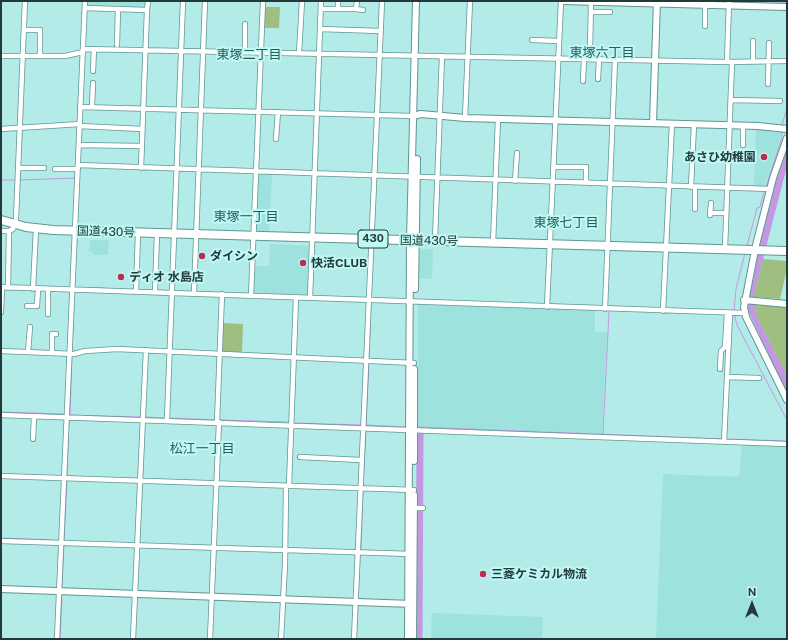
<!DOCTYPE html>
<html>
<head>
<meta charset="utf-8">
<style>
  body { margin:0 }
  #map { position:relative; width:788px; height:640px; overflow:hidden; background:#b2ebe7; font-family:"Public Sans",sans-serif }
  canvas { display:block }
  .frame { position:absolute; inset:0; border:2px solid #233a39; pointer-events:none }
  .north { position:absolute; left:732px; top:584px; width:40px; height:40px; -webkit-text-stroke:3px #bff8f4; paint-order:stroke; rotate:0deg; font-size:11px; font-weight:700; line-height:16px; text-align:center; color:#233a39 }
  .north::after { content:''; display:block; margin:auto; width:14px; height:18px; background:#233a39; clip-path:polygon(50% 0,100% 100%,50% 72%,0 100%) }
</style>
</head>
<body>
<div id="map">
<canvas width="788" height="640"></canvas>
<div class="frame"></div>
<div class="north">N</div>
</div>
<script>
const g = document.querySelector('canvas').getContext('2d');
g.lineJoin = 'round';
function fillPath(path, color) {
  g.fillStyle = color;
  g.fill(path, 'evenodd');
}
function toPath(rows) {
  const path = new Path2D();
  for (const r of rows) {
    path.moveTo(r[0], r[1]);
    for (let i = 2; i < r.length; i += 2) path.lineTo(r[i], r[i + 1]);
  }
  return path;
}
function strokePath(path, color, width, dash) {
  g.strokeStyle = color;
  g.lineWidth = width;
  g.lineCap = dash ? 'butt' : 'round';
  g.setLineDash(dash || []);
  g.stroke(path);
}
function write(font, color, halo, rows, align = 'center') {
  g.font = font + ' "Public Sans","Noto Sans JP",sans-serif';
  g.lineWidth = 4;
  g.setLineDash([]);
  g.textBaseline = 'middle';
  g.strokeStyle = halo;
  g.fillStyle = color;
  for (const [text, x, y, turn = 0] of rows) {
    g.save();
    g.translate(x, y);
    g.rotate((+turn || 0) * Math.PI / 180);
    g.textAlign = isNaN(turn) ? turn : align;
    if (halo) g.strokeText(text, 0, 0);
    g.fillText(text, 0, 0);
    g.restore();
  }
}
const built = toPath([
  [88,1,146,1,145,8,87,6],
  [756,129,781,132,781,137,765,186,754,186],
  [257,173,272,174,269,233,255,232],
  [90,240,109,240,108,255,93,255,93,252,89,252],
  [270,244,310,246,308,295,252,293,253,266,269,266],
  [422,249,433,249,432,279,418,278,418,252],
  [418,304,595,310,595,332,607,332,602,434,418,427],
  [742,444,787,445,787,639,656,639,663,474,739,477],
  [432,613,543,617,542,639,431,639]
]);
const green = toPath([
  [264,7,280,7,279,28,263,28],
  [763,259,787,261,787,269,780,299,753,297],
  [754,305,786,307,787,376,757,317],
  [223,323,243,324,242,354,222,353]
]);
const water = toPath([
  [787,144,787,166,753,298,757,317,787,376,787,394,746,306,775,179]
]);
const stream = toPath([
  [706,1,725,2],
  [732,2,767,3],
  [774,3,787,3],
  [782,125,787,108],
  [1,180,16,180],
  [20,180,75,178],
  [766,187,782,137,782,130],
  [747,246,757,208,760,207,764,192],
  [76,253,77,241],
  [76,288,104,288],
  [195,292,236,293],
  [734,311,736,289,745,253],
  [734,314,737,325,787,420],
  [72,351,74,304],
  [369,359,371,302],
  [1,412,64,414],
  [69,415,140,417],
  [70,415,72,357],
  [145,417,165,418],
  [170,418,215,420],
  [220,420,287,422],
  [294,423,361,425],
  [366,425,406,427],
  [366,427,369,362],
  [418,427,723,439],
  [603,434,609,312],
  [726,439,787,441],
  [67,475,69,419],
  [363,487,366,430],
  [1,538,54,540],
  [64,541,96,542],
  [64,541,67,481],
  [361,551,363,490],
  [418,553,420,553],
  [62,586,64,544],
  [358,597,360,554],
  [60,639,62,598],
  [356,639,358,608]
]);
const river = toPath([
  [419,639,420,432]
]);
const street = toPath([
  [85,8,147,10,148,1],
  [321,9,356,9,357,1],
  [338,9,338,1],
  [356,9,363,10],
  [591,12,610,12],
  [705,26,705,5],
  [320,29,380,31],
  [24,30,40,30,40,56],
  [532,40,559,41],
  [117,45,118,9],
  [83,49,727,62,787,61],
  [590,49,591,2],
  [245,52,245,24],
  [299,53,302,1],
  [1,56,65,56,83,52],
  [727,62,729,1],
  [753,62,753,41],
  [93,71,94,49],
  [598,79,599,59],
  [583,81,584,59],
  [768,84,769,43],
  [731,100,780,101],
  [80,107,413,116],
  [92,107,93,83],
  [465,118,470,1],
  [80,126,142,129],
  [1,129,80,124],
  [276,139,278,112],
  [79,145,141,146],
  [743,145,743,126],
  [78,165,770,189],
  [553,167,586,167,586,183],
  [18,168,44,168],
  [141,168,147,10],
  [55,169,78,169],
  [515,181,517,153],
  [691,187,694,124],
  [695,209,695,187],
  [710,213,726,213],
  [710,215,711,203],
  [1,231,9,231,13,229,16,219,25,1],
  [435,240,442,56],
  [493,243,498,119],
  [725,248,732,62],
  [1,287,744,313],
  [8,288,9,231],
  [33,289,36,229],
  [136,291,138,233],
  [155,292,157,233],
  [194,293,205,1],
  [251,296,263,1],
  [310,298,321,1],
  [27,306,37,306,38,289],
  [547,307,561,1],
  [605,309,615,60],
  [663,311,672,124],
  [1,312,2,288],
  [48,314,48,289],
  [1,351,74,354,85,351,117,349,414,363],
  [28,352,30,327],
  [52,353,52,334,56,334],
  [720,369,721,351,725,347,727,313],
  [727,377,759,378],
  [1,415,787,444],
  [167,420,183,1],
  [217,422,222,294],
  [33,439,34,416],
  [724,442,730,313],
  [300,457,361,460],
  [1,476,414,490],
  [289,486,296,298],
  [412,508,423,508],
  [1,541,411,554],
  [57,639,85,1],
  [133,639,146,350],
  [210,639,219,422],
  [281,639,285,564,286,486],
  [354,639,382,1]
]);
const secondary = toPath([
  [563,1,787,7],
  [413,116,421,114,465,118,758,126,787,129],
  [653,123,657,1],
  [787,138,773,178,756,245,744,307,746,317,787,400],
  [415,289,417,159],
  [744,300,787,304],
  [414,461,414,369],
  [1,589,412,604],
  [408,639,410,240,416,1],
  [413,639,414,495]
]);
const highway = toPath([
  [1,220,26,227,53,230,787,251]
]);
const markers = [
  [764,157,4,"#bb2b52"],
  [202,256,4,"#bb2b52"],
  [303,263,4,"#bb2b52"],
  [121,277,4,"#bb2b52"],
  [483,574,4,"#bb2b52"]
];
const shields = [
  [373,239,30]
];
const shieldNames = [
  ["430",373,239]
];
const poiNames = [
  ["あさひ幼稚園",756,157,"right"],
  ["ダイシン",210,256],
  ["快活CLUB",311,263],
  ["ディオ 水島店",129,277],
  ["三菱ケミカル物流",491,574]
];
const streetNames = [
  ["国道430号",106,232,2],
  ["国道430号",429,241,1]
];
const neighbourhoodNames = [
  ["東塚六丁目",602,53],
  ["東塚二丁目",249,55],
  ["東塚一丁目",246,217],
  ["東塚七丁目",566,223],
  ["松江一丁目",202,449]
];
fillPath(built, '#9ee2dd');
fillPath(green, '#9fbf80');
fillPath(water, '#c398e3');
strokePath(stream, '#c398e3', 1);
strokePath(river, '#c398e3', 7);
strokePath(street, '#5f9692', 6);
strokePath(secondary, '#5f9692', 8);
strokePath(highway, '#5f9692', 10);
strokePath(street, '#fff', 4.5);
strokePath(secondary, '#fff', 6);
strokePath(highway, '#fff', 8);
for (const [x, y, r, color] of markers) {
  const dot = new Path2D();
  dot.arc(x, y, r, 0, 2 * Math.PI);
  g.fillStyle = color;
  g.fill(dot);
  strokePath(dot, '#bff8f4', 1.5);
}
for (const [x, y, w] of shields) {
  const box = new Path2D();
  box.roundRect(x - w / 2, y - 9, w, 18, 3);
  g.fillStyle = '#bff8f4';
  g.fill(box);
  strokePath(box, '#233a39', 1);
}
write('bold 11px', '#233a39', null, shieldNames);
write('bold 12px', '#233a39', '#bff8f4', poiNames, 'left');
write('12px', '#233a39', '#bff8f4', streetNames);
write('13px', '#265e5a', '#bff8f4', neighbourhoodNames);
</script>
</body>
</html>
